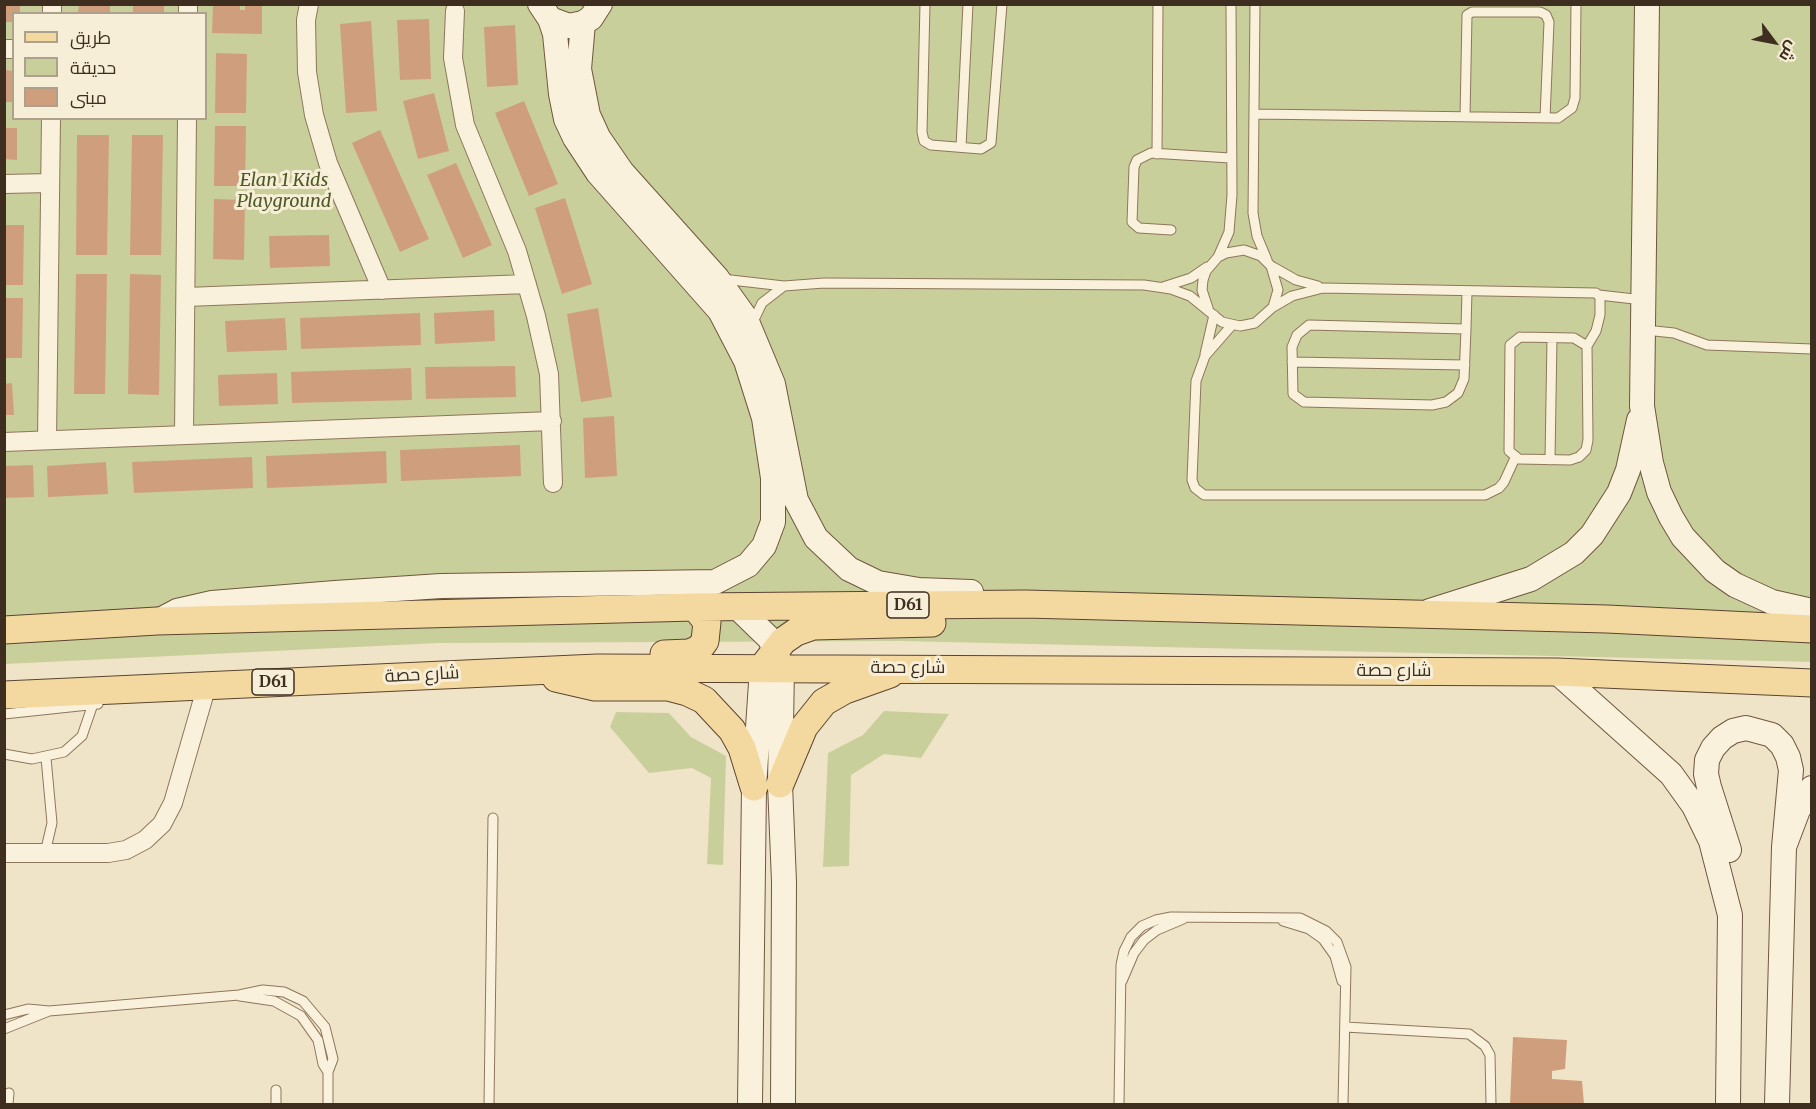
<!DOCTYPE html>
<html>
<head>
<meta charset="utf-8">
<style>
  body { margin:0 }
  #map { position:relative; width:1816px; height:1109px; overflow:hidden; background:#f0e4c8; font-family:Merriweather,Cairo,serif }
  canvas { display:block }
  .frame { position:absolute; inset:0; border:6px solid #3d2e20; pointer-events:none }
  .legend { position:absolute; left:12px; top:12px; width:195px; height:108px; box-sizing:border-box; background:#f7eed8; border:2px solid #ada18e; margin:0; padding:8px 10px; list-style:none; font-size:18px; color:#3d2e20 }
  .legend li { display:flex; align-items:center; gap:12px; height:30px }
  .legend b { width:30px; border:2px solid #ada18e }
  .north { position:absolute; left:1744px; top:12px; width:60px; height:60px; -webkit-text-stroke:4px #f7eed8; paint-order:stroke; rotate:122deg; font-size:16px; font-weight:700; line-height:24px; text-align:center; color:#3d2e20 }
  .north::after { content:''; display:block; margin:auto; width:21px; height:27px; background:#3d2e20; clip-path:polygon(50% 0,100% 100%,50% 72%,0 100%) }
</style>
</head>
<body>
<div id="map">
<canvas width="1816" height="1109"></canvas>
<div class="frame"></div>
<ul class="legend">
<li><b style="height:8px;background:#f3d9a0"></b>طريق</li>
<li><b style="height:16px;background:#c9cf9b"></b>حديقة</li>
<li><b style="height:16px;background:#cf9f7d"></b>مبنى</li>
</ul>
<div class="north">ش</div>
</div>
<script>
const g = document.querySelector('canvas').getContext('2d');
g.lineJoin = 'round';
function fillPath(path, color) {
  g.fillStyle = color;
  g.fill(path, 'evenodd');
}
function toPath(rows) {
  const path = new Path2D();
  for (const r of rows) {
    path.moveTo(r[0], r[1]);
    for (let i = 2; i < r.length; i += 2) path.lineTo(r[i], r[i + 1]);
  }
  return path;
}
function strokePath(path, color, width, dash) {
  g.strokeStyle = color;
  g.lineWidth = width;
  g.lineCap = dash ? 'butt' : 'round';
  g.setLineDash(dash || []);
  g.stroke(path);
}
function write(font, color, halo, rows, align = 'center') {
  g.font = font + ' Merriweather,Cairo,serif';
  g.lineWidth = 6;
  g.setLineDash([]);
  g.textBaseline = 'middle';
  g.strokeStyle = halo;
  g.fillStyle = color;
  for (const [text, x, y, turn = 0] of rows) {
    g.save();
    g.translate(x, y);
    g.rotate((+turn || 0) * Math.PI / 180);
    g.textAlign = isNaN(turn) ? turn : align;
    if (halo) g.strokeText(text, 0, 0);
    g.fillText(text, 0, 0);
    g.restore();
  }
}
const green = toPath([
  [5,5,1811,5,1811,662,901,641,439,643,5,664],
  [14,14,206,14,206,118,14,118],
  [884,711,949,714,921,758,884,754,851,775,849,866,823,867,828,753,863,735],
  [616,712,669,713,691,737,726,756,723,865,707,864,711,778,692,768,649,773,610,727]
]);
const building = toPath([
  [4,4,20,4,20,14,14,14,14,22,4,22],
  [79,4,110,4,110,14,78,14],
  [133,4,164,4,164,14,133,14],
  [213,4,240,4,240,10,245,10,245,4,262,4,262,34,212,33],
  [429,19,431,79,400,80,397,20],
  [371,21,377,111,346,113,340,24],
  [515,25,518,85,487,87,484,27],
  [216,53,247,54,246,113,215,113],
  [4,70,14,71,14,102,4,102],
  [434,93,449,151,418,159,403,101],
  [524,101,558,184,529,196,495,113],
  [215,126,246,126,245,186,214,186],
  [4,128,17,128,17,160,4,159],
  [380,130,429,239,400,252,352,143],
  [77,135,109,135,107,255,76,255],
  [132,135,163,135,161,255,130,255],
  [456,163,492,245,463,258,427,175],
  [565,198,592,284,562,294,535,208],
  [214,199,245,200,244,260,213,259],
  [4,225,24,225,23,285,4,285],
  [329,235,330,266,270,268,269,236],
  [76,274,107,274,105,394,74,394],
  [130,274,161,275,159,395,128,394],
  [4,298,23,298,22,358,4,358],
  [598,308,612,397,581,402,567,314],
  [494,310,495,341,435,344,434,313],
  [420,313,421,345,301,349,300,318],
  [285,318,287,350,227,352,225,321],
  [515,366,516,397,426,399,425,367],
  [411,368,412,400,292,403,291,372],
  [277,373,278,404,219,406,218,375],
  [12,383,14,415,4,415,4,384],
  [614,416,617,476,585,478,583,418],
  [520,445,521,476,401,481,400,450],
  [386,451,387,483,267,488,266,456],
  [252,457,253,488,134,493,132,462],
  [106,462,108,494,48,497,47,466],
  [33,465,34,497,4,498,4,466],
  [1513,1037,1567,1040,1565,1069,1552,1071,1552,1079,1582,1081,1584,1104,1510,1104]
]);
const lane = toPath([
  [925,4,922,132,924,141,931,145,981,149,991,143,1002,4],
  [1255,4,1253,213,1257,236,1267,260],
  [1254,114,1558,118,1572,108,1575,98,1576,4],
  [1465,117,1467,15,1472,12,1540,12,1546,15,1549,22,1545,118],
  [961,147,968,4],
  [1157,154,1158,4],
  [1171,230,1139,228,1132,222,1134,167,1137,160,1151,153,1230,158],
  [1218,257,1229,232,1232,195,1231,4],
  [1273,267,1296,280,1318,286],
  [722,279,784,286,824,283,1144,285,1171,289,1190,296,1222,322,1240,326,1255,323,1273,307,1278,290,1271,266,1261,256,1244,250,1226,253,1218,257,1206,271,1203,280,1202,290,1208,308],
  [1163,287,1191,278,1207,267],
  [1599,295,1643,300],
  [1273,307,1292,296,1323,288,1596,293,1600,297,1600,315,1596,331,1587,346],
  [752,324,762,303,784,286],
  [1232,325,1205,356,1196,381,1192,480,1195,488,1204,495,1485,495,1499,488,1504,482,1515,458],
  [1466,329,1309,325,1297,335,1292,347,1293,394,1304,402,1432,405,1446,402,1458,393,1464,379,1466,329,1467,291],
  [1645,330,1674,333,1707,345,1812,349],
  [1520,337,1574,338,1587,346,1588,440,1586,450,1579,457,1570,460,1519,459,1509,451,1510,345,1520,337],
  [1205,354,1214,315],
  [1292,362,1465,365],
  [1550,460,1552,338],
  [4,714,98,704],
  [4,754,32,759,64,752,82,736,93,704],
  [45,853,52,823,46,758],
  [1283,921,1309,929,1323,939,1335,956,1342,981],
  [1122,981,1134,953,1144,940,1157,930,1183,919],
  [240,996,274,1001,301,1016,318,1040,323,1064,328,1072],
  [4,1015,28,1009,49,1011,239,995,263,990,284,992,303,1001,325,1027,333,1059,328,1072,328,1104],
  [1345,1027,1469,1034,1485,1046,1490,1055,1491,1104],
  [4,1029,49,1011],
  [8,1104,9,1093],
  [276,1104,276,1090],
  [489,1104,493,818],
  [1119,1104,1121,965,1124,951,1131,937,1142,926,1156,920,1171,917,1300,918,1326,931,1337,942,1346,967,1343,1104]
]);
const street = toPath([
  [52,4,52,14],
  [309,4,306,20,307,72,314,115,328,163,382,290],
  [455,11,453,58,465,125,517,251,536,316,549,374,553,483],
  [188,14,188,4],
  [4,49,14,49],
  [4,184,50,183],
  [186,297,527,284],
  [184,434,187,118],
  [47,440,51,118],
  [4,442,552,421],
  [4,853,108,853,126,850,145,840,162,824,173,803,207,685]
]);
const secondary = toPath([
  [540,4,550,19,569,26,583,23,591,18,600,4],
  [1647,4,1642,406,1651,463,1659,492,1671,517,1683,537,1715,571,1735,585,1772,602,1812,611],
  [583,23,579,69,588,115,598,137,622,172,717,278,745,317,773,384,796,500,816,538,849,569,878,583,919,590,971,592],
  [737,607,770,639,782,668,780,784,784,882,783,1104],
  [1430,611,1531,579,1574,553,1592,535,1619,493,1628,470,1639,420],
  [162,619,177,611,212,603,335,593,441,586,715,582,748,565,764,546,773,522,773,478,764,418,746,361,720,311,598,173,575,138,566,119,561,94,555,34,550,19],
  [1557,672,1671,774,1694,806,1711,841,1730,915,1728,1104],
  [1729,850,1709,787,1706,774,1707,760,1713,748,1722,738,1733,731,1746,728,1772,735,1782,745,1788,757,1791,770,1784,847],
  [750,1104,754,787,762,668],
  [1777,1104,1784,847,1798,810,1812,788]
]);
const primary = toPath([
  [4,630,157,621,695,607,1025,604,1607,619,1812,629],
  [664,654,689,653,699,649,705,641,707,622,695,607],
  [762,668,783,641,796,632,813,626,932,623],
  [556,678,595,687,668,687,687,692,704,700,732,730,742,748,754,787],
  [4,695,597,668,1557,672,1812,683],
  [780,784,804,727,824,702,845,690,890,674]
]);
const shields = [
  [908,605,42],
  [273,682,42]
];
const shieldNames = [
  ["D61",908,605],
  ["D61",273,682]
];
const parkNames = [
  ["Elan 1 Kids",284,181],
  ["Playground",284,202]
];
const streetNames = [
  ["شارع حصة",908,668],
  ["شارع حصة",1394,671],
  ["شارع حصة",422,675,-3]
];
fillPath(green, '#c9cf9b');
fillPath(building, '#cf9f7d');
strokePath(lane, '#8d765c', 11);
strokePath(street, '#8d765c', 20);
strokePath(secondary, '#6f573f', 26);
strokePath(primary, '#5b4430', 29);
strokePath(lane, '#faf1dc', 9);
strokePath(street, '#faf1dc', 18);
strokePath(secondary, '#faf1dc', 24);
strokePath(primary, '#f3d9a0', 27);
for (const [x, y, w] of shields) {
  const box = new Path2D();
  box.roundRect(x - w / 2, y - 13, w, 26, 4.5);
  g.fillStyle = '#f7eed8';
  g.fill(box);
  strokePath(box, '#3d2e20', 1.5);
}
write('bold 16px', '#3d2e20', null, shieldNames);
write('italic 18px', '#4d5a26', '#f7eed8', parkNames);
write('18px', '#3d2e20', '#f7eed8', streetNames);
</script>
</body>
</html>
